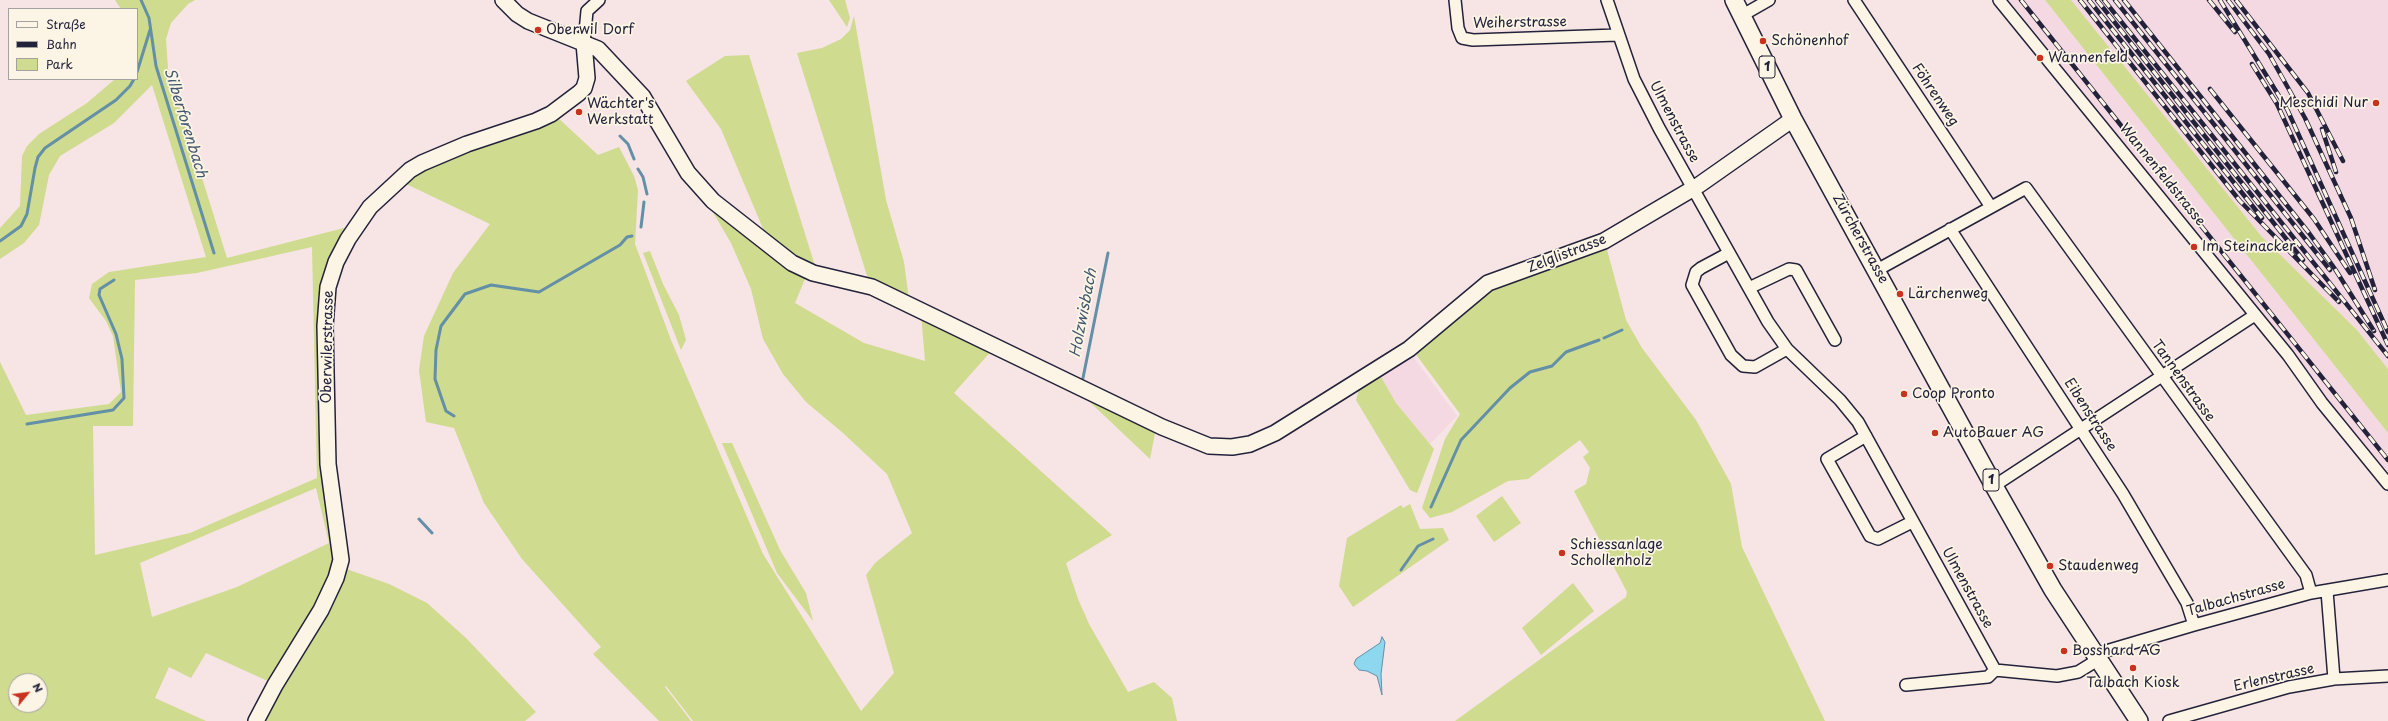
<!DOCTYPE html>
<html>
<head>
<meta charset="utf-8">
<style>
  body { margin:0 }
  #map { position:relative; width:2388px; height:721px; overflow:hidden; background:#f7e4e4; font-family:"Playpen Sans",sans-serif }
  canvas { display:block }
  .legend { position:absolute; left:8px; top:8px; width:130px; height:72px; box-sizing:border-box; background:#fcf5e5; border:1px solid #a5a1a1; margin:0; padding:5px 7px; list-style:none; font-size:12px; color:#22223b }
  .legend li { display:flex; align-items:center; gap:8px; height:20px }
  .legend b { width:20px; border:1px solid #a5a1a1 }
  .north { position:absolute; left:8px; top:673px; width:40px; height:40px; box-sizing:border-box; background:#fcf5e5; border:1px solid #a5a1a1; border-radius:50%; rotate:61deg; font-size:11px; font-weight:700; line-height:16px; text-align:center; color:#22223b }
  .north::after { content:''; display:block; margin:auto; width:14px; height:18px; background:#c8321e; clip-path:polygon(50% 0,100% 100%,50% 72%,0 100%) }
</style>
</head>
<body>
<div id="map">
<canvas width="2388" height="721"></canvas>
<ul class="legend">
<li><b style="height:5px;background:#fcf5e5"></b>Straße</li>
<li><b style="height:5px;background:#22223b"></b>Bahn</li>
<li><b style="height:11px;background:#cfdb8e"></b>Park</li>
</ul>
<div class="north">N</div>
</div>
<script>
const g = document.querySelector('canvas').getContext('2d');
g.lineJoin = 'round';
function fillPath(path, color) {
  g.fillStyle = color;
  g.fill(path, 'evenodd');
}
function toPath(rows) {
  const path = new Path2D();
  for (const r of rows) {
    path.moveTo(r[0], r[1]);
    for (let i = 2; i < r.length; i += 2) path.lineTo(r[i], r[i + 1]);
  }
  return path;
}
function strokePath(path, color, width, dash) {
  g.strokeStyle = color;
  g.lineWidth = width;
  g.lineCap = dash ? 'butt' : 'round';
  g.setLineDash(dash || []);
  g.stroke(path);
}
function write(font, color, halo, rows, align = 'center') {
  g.font = font + ' "Playpen Sans",sans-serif';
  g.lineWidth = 3.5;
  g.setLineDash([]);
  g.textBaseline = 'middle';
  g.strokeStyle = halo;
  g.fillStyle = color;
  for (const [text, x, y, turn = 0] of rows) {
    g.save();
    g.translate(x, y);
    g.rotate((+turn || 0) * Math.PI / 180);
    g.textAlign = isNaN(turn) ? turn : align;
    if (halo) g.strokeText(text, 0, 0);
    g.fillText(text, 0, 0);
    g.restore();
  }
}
const built = toPath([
  [2009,0,2045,0,2388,433,2388,475],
  [2071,0,2388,0,2388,369,2357,330,2262,237],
  [1412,355,1457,416,1430,444,1396,403,1380,375]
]);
const green = toPath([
  [115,0,195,0,188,4,171,23,166,39,168,69,227,258,344,228,350,231,324,283,338,566,389,584,427,603,466,638,536,712,525,721,266,721,281,687,206,653,191,678,169,667,155,698,206,721,0,721,0,362,26,415,109,404,121,392,113,336,106,321,89,298,92,284,109,272,206,257,152,85,114,123,60,156,49,175,39,225,24,243,0,259,0,228,20,206,22,156,27,146,39,134,87,103,115,79,137,79,137,9,121,9],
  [312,247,317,478,190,533,95,555,93,426,133,426,135,280,197,273],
  [316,488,329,543,237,587,152,617,140,563],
  [16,681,40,681,40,705,16,705],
  [829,0,845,0,850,18,847,27],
  [2045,0,2071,0,2262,237,2357,330,2388,369,2388,433],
  [854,16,886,200,904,262,909,300,869,282,797,53,822,48,841,39,850,30],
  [749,55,816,269,793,259,760,234,764,231,721,129,686,81,725,56],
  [556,116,598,155,619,147,634,176,638,190,635,244,671,340,763,554,861,711,894,673,866,575,875,563,912,533,887,474,843,433,806,402,783,374,763,339,751,289,731,243,710,207,807,274,795,303,864,343,925,361,921,314,993,349,954,393,1112,535,1066,563,1078,599,1089,624,1128,692,1154,682,1172,698,1177,721,693,721,666,686,665,687,691,721,659,721,593,654,601,647,522,559,484,503,454,428,426,422,419,370,424,336,453,273,490,224,402,182,424,166],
  [1606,246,1626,320,1642,348,1696,420,1731,484,1742,547,1825,721,1455,721,1626,597,1627,592,1574,491,1586,484,1590,468,1583,457,1589,452,1580,440,1528,479,1508,481,1452,512,1430,518,1422,508,1445,439,1460,414,1415,353,1486,293,1504,281],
  [650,251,663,284,679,315,686,340,681,350,643,253],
  [1380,375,1396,403,1434,449,1417,493,1410,490,1356,400,1359,389],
  [1074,387,1156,428,1150,459],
  [722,443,732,443,780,550,806,593,813,621,777,573],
  [1502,496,1521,523,1494,542,1476,516],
  [1410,504,1420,529,1443,528,1449,540,1353,607,1339,586,1347,538,1401,505,1403,508],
  [1573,583,1594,611,1541,655,1522,628]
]);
const water = toPath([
  [1382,637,1385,642,1381,674,1382,695,1377,676,1367,671,1359,670,1354,664,1356,659,1380,643,1382,637]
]);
const stream = toPath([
  [141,0,149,18,156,66,214,253],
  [137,72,150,30],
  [620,136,628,144,634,159],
  [638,169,643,177,647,194],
  [641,227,644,202],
  [0,241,21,226,27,214,35,168,38,157,45,148,116,100,130,86,134,79],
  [1604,338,1622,330],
  [1083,378,1108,253],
  [454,416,446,411,435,379,436,350,441,326,465,294,491,285,539,292,620,245,627,237,632,236],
  [27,424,113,410,124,398,122,359,116,334,99,295,100,289,114,280],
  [1431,507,1461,440,1510,388,1530,372,1552,366,1566,352,1599,340],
  [419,519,432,533],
  [1401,570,1418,546,1433,539]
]);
const street = toPath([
  [1455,0,1458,28,1462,38,1473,40,1617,35],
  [1607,0,1634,79,1659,128,1768,322,1787,349,1840,400,1858,422,1995,670],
  [1854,0,1991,207],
  [1999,0,2288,355,2322,403,2388,484],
  [1741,16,1769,0],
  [584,43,587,11,599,0],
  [1950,229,2123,494,2187,603,2194,625],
  [1729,253,1701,268,1696,272,1692,285,1731,355,1743,366,1755,367,1787,349],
  [1877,270,2026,188,2306,575,2311,593],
  [1749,288,1789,269,1796,270,1835,340],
  [1866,436,1827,459,1870,536,1878,539,1912,522],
  [1994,486,2255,315],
  [2327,591,2334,679],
  [1995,670,2057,676,2078,672,2091,664,2106,651,2194,625,2311,593,2388,580],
  [1906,685,1988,677,1995,670],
  [2169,721,2289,687,2334,679,2388,676]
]);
const secondary = toPath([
  [503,0,517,14,528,21,598,49,643,97,688,173,713,201,792,263,813,273,872,287,1162,427,1209,446,1232,447,1250,444,1275,433,1409,349,1488,283,1604,241,1699,185,1793,119],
  [256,721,275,685,321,610,336,578,341,560,328,464,325,326,328,287,336,262,348,239,370,207,410,170,422,163,467,144,536,121,551,114,579,93,584,88,587,78,584,43]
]);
const primary = toPath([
  [1734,0,1793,119,1994,486,2053,590,2139,721]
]);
const rail = toPath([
  [2021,0,2388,460],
  [2080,0,2240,201,2339,302],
  [2089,0,2262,218],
  [2097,0,2303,260],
  [2104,0,2388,356],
  [2115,0,2330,270],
  [2124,0,2309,233,2335,269,2374,331],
  [2209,0,2235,32],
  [2220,0,2287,109,2388,332],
  [2228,0,2269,54,2305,118,2351,218,2375,290],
  [2236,0,2308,93,2343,161],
  [2252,64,2277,104,2388,345],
  [2210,89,2314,219,2350,273],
  [2322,129,2336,172]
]);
const markers = [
  [538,30,4,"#c8321e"],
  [1763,41,4,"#c8321e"],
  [2040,58,4,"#c8321e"],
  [2376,103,4,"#c8321e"],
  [579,112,4,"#c8321e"],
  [2194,247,4,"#c8321e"],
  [1900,294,4,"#c8321e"],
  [1904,394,4,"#c8321e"],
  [1935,433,4,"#c8321e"],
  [1562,553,4,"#c8321e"],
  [2050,566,4,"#c8321e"],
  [2064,651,4,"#c8321e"],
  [2133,668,4,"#c8321e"]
];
const shields = [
  [1767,67,16],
  [1991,480,16]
];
const shieldNames = [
  ["1",1767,67],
  ["1",1991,480]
];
const streetNames = [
  ["Weiherstrasse",1520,23,-1],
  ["Föhrenweg",1935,95,56],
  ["Ulmenstrasse",1674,122,62],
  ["Wannenfeldstrasse",2162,175,51],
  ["Zürcherstrasse",1860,239,61],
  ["Zelglistrasse",1567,254,-21],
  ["Oberwilerstrasse",328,347,-89],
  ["Tannenstrasse",2183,381,54],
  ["Eibenstrasse",2090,415,57],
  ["Ulmenstrasse",1967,588,61],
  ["Talbachstrasse",2236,598,-16],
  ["Erlenstrasse",2274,678,-13]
];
const poiNames = [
  ["Oberwil Dorf",546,30],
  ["Schönenhof",1771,41],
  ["Wannenfeld",2048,58],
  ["Meschidi Nur",2368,103,"right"],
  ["Wächter's",587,104],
  ["Werkstatt",587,120],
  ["Im Steinacker",2202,247],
  ["Lärchenweg",1908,294],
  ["Coop Pronto",1912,394],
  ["AutoBauer AG",1943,433],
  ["Schiessanlage",1570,545],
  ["Schollenholz",1570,561],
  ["Staudenweg",2058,566],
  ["Bosshard AG",2072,651],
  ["Talbach Kiosk",2133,683,"center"]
];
const waterNames = [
  ["Silberforenbach",185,123,73],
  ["Holzwisbach",1084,313,-79]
];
fillPath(built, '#f4d9e3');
fillPath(green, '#cfdb8e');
fillPath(water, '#8ed8ef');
strokePath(water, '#638fa7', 1);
strokePath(stream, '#638fa7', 3);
strokePath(street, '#22223b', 14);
strokePath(secondary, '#22223b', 18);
strokePath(primary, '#22223b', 20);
strokePath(street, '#fcf5e5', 11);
strokePath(secondary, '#fcf5e5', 15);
strokePath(primary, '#fcf5e5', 17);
strokePath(rail, '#22223b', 4.5);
strokePath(rail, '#fcf5e5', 3, [9]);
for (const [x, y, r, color] of markers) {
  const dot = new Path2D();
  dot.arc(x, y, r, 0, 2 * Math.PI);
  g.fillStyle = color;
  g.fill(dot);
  strokePath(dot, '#fcf5e5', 1.5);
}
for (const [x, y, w] of shields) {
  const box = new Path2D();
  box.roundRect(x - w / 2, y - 11, w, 22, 3);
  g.fillStyle = '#fcf5e5';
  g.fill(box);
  strokePath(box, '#22223b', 1);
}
write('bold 13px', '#22223b', null, shieldNames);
write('14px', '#22223b', '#fcf5e5', streetNames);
write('14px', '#22223b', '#fcf5e5', poiNames, 'left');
write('italic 15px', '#425971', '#fcf5e5', waterNames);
</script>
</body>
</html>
